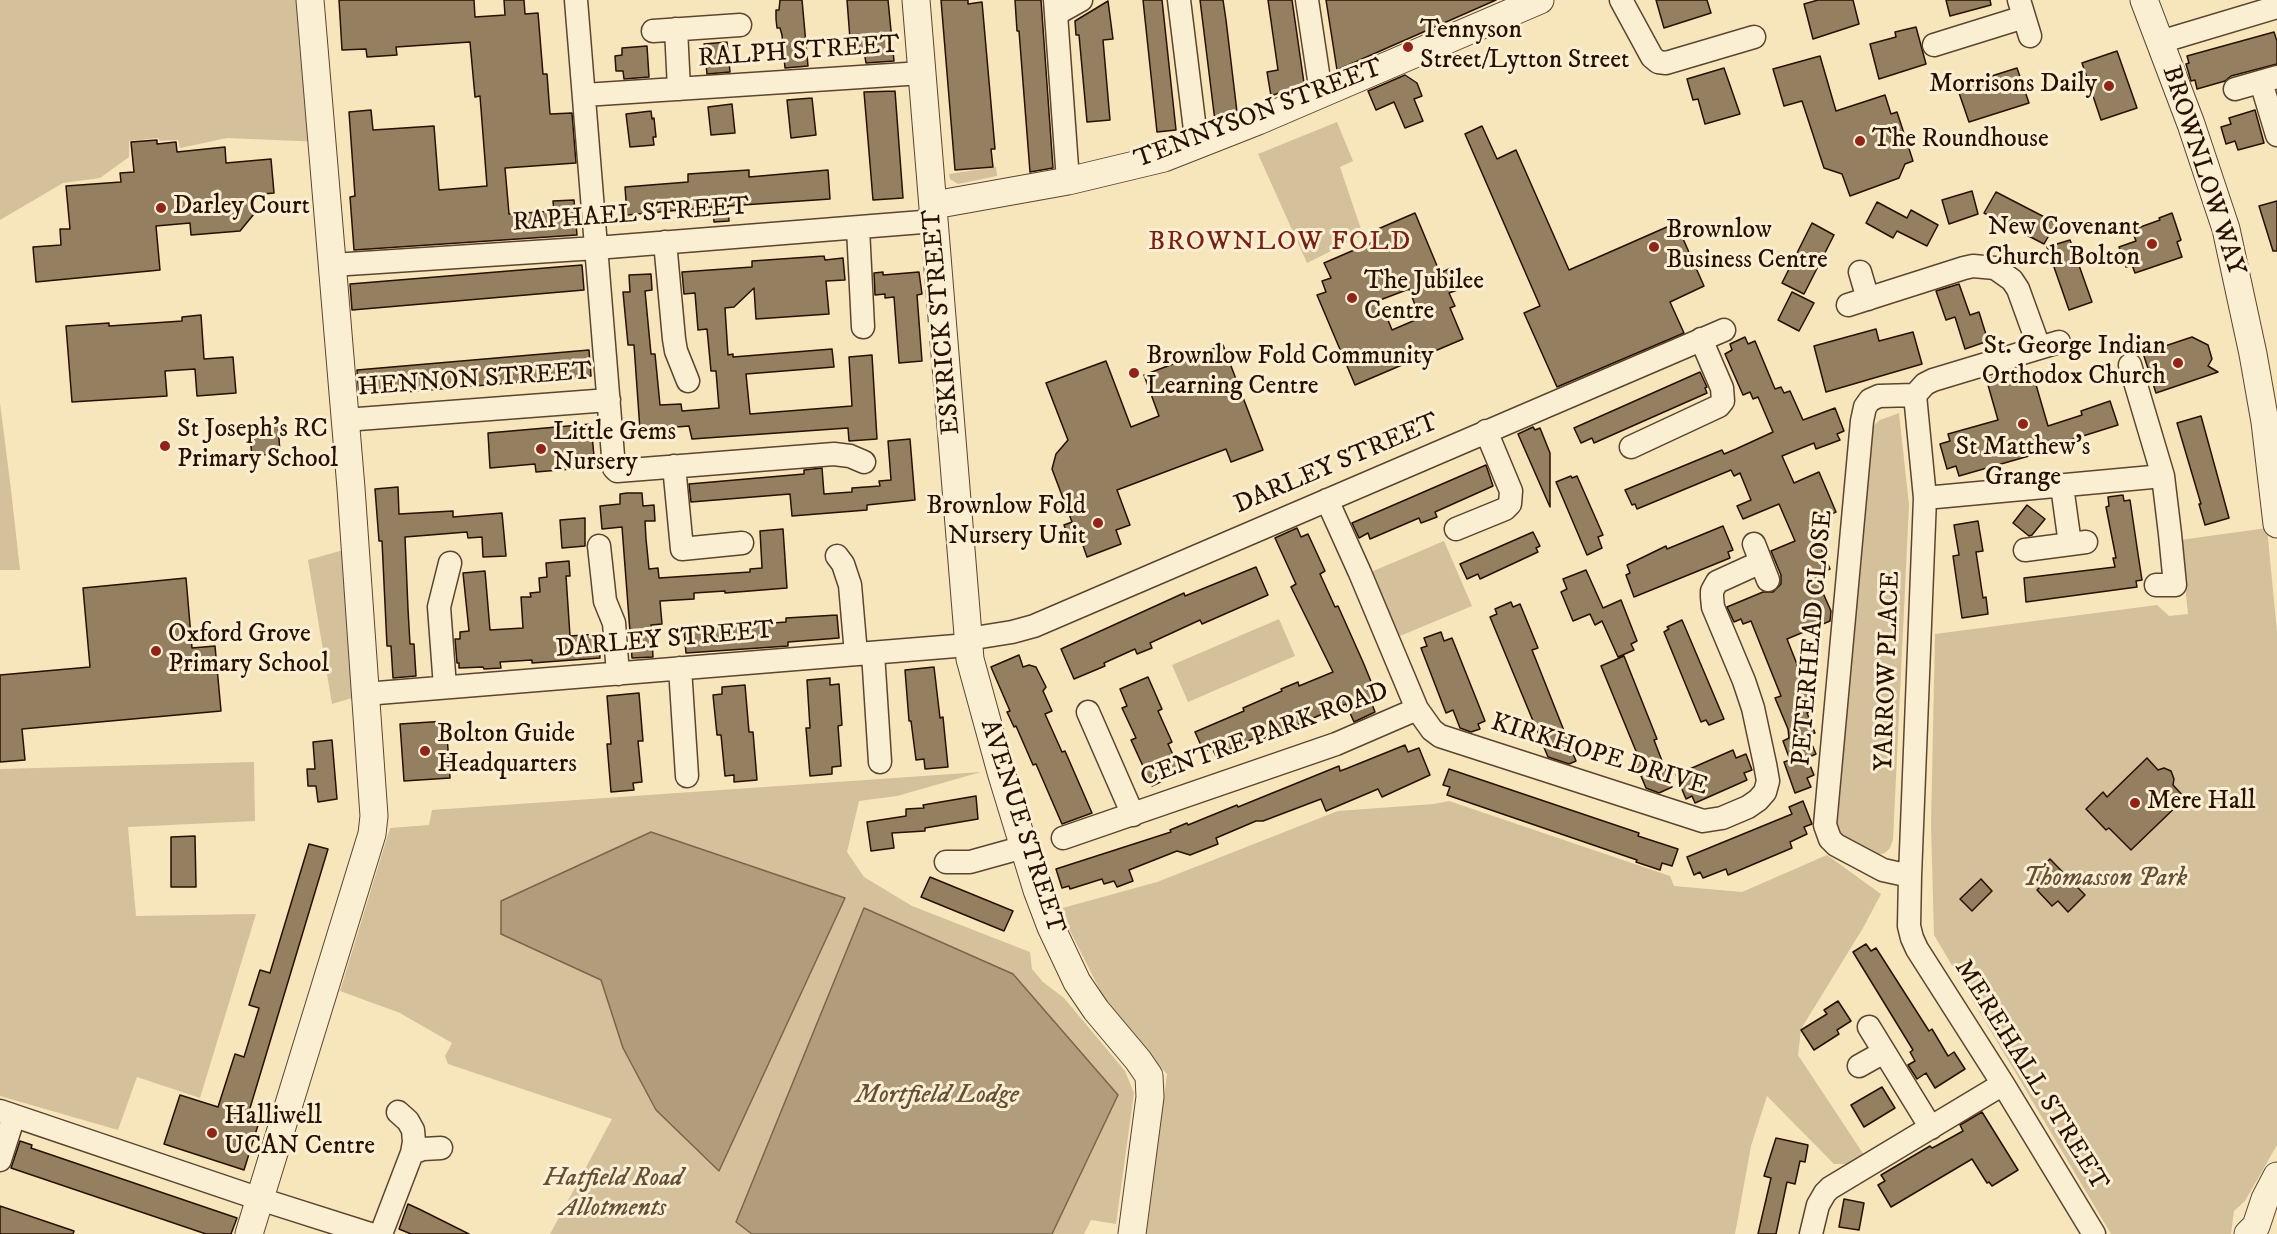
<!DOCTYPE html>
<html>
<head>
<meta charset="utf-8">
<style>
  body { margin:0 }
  canvas { display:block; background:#f7e5bb }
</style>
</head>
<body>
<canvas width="2277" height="1234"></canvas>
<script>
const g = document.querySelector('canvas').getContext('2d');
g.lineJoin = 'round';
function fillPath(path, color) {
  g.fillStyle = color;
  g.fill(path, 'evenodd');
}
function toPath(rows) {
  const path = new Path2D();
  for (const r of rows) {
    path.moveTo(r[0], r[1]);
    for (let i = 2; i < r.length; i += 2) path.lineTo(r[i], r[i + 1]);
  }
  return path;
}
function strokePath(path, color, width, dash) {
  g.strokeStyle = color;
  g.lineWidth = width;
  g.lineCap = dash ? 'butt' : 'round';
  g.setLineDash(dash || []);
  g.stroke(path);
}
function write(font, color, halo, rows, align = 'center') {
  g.font = font + ' "IM FELL DW Pica",serif';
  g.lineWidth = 6;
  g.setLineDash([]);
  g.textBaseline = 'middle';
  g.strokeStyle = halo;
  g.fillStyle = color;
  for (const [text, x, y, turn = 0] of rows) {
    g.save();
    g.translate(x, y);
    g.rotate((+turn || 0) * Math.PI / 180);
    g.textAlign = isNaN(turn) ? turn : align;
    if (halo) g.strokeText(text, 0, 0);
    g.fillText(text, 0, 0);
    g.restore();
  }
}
const green = toPath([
  [0,0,310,0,322,142,227,138,180,148,178,140,160,141,158,138,129,141,129,157,100,178,63,183,0,220],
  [1337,122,1353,161,1340,167,1363,235,1307,263,1258,154],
  [996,167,997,176,958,184,950,179,949,174],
  [0,403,11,490,20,570,0,570],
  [1899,413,1909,505,1893,840,1890,848,1885,853,1877,855,1842,838,1834,820,1870,436,1873,426,1880,420],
  [2267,528,2277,632,2277,1145,2245,1201,2234,1211,2231,1234,2111,1234,1934,935,1931,825,1935,634,2157,605,2169,616,2188,614,2180,540],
  [1444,541,1472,606,1400,636,1371,572],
  [354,547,365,694,332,704,308,560],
  [1279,619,1295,656,1188,702,1172,665],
  [254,762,255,821,128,827,136,916,256,914,200,1098,137,1077,118,1130,0,1096,0,769],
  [981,772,897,796,859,801,847,852,864,877,912,906,1030,952,1032,969,1043,982,1064,998,1125,1071,1134,1093,1116,1224,1091,1220,1084,1234,1052,1234,1118,1095,1013,974,736,1222,752,1234,550,1234,612,1119,448,1064,445,1056,452,1043,400,1013,340,991,390,828,429,825,432,810],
  [601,980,656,1110,623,1048],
  [1449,801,1670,876,1674,886,1742,892,1827,855,1881,894,1863,928,1801,1029,1798,1055,1870,1164,1834,1164,1767,1096,1751,1146,1735,1234,1145,1234,1167,1074,1116,1022,1059,909,1157,882,1338,811,1434,804]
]);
const water = toPath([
  [651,832,845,898,719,1171,656,1110,623,1048,601,980,501,934,501,901,651,832],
  [864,908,1013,974,1118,1095,1052,1234,752,1234,736,1222,864,908]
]);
const building = toPath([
  [339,0,474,0,475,17,505,15,504,0,524,0,525,14,538,13,543,74,547,74,550,114,572,113,576,163,505,168,509,214,554,211,553,201,574,200,577,235,354,250,350,197,355,196,349,112,371,110,373,130,434,126,439,190,487,186,480,96,475,97,470,42,396,47,397,55,367,57,366,49,342,50,339,0],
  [780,0,802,0,808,66,785,68,782,35,780,28,777,28,776,19,776,10,779,10,780,0],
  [847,0,888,0,894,61,866,63,864,51,851,52,847,0],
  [941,0,968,0,968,4,982,2,995,149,991,149,993,167,955,170,941,0],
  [1015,0,1041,0,1053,168,1030,172,1019,31,1017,31,1015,0],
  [1143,0,1162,0,1176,130,1157,132,1143,0],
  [1200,0,1223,0,1226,20,1237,112,1215,121,1200,0],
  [1268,0,1292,0,1304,83,1271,96,1267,72,1278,70,1268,0],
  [1326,0,1496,0,1337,70,1326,0],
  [1656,0,1707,0,1711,13,1664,28,1656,0],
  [1818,0,1853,0,1859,24,1813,39,1804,4,1818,0],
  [1946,0,1990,0,1991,5,1950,16,1946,0],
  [1108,1,1113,39,1103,40,1110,120,1087,122,1079,35,1076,35,1075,21,1108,1],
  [1916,27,1926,64,1879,79,1870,44,1896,37,1895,32,1916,27],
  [2274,32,2277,41,2277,64,2231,76,2225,81,2197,89,2195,80,2191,81,2186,64,2189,63,2187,56,2274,32],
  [727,42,730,72,707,74,704,44,727,42],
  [647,46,649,77,624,79,623,71,616,71,615,56,622,55,622,48,647,46],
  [2117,51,2137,108,2101,120,2082,63,2117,51],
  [1820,56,1836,111,1885,95,1891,114,1897,112,1913,161,1905,164,1899,178,1850,196,1842,174,1824,168,1802,101,1784,106,1773,69,1820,56],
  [1724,68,1740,114,1705,124,1698,99,1693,100,1687,79,1724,68],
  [2017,68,2029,103,1969,122,1957,87,2017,68],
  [1405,75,1417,83,1422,96,1414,99,1423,121,1405,128,1394,102,1376,110,1368,91,1405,75],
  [895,91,903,198,873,200,864,92,895,91],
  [812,98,816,135,791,138,787,100,812,98],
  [732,104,735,133,711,135,708,107,732,104],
  [2255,110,2264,143,2238,150,2235,141,2226,144,2221,127,2231,124,2229,118,2255,110],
  [651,111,652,119,654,118,656,137,653,137,654,145,630,147,626,114,651,111],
  [1482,126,1497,159,1516,150,1569,270,1676,223,1704,286,1670,302,1684,333,1557,387,1524,313,1540,306,1465,134,1482,126],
  [157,140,157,144,176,142,177,152,225,147,226,163,271,159,274,193,252,195,254,214,240,231,191,235,190,223,156,226,160,270,36,282,33,247,61,245,60,229,70,229,66,186,121,182,120,173,134,172,131,142,157,140],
  [749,170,749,177,828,170,830,199,728,206,729,221,714,222,713,207,627,215,625,187,688,182,688,174,749,170],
  [1972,191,1978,214,1949,224,1942,200,1972,191],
  [1996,192,2056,223,2044,244,1984,213,1996,192],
  [2277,201,2277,251,2273,251,2259,206,2277,201],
  [1877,202,1907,218,1911,210,1938,225,1927,246,1897,231,1893,238,1866,223,1877,202],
  [1415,213,1440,273,1451,268,1460,289,1449,293,1455,306,1450,308,1463,339,1355,385,1317,295,1326,292,1322,281,1331,278,1324,263,1375,241,1371,232,1415,213],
  [1409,289,1420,318,1392,330,1380,300,1409,289],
  [2172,213,2181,240,2177,242,2182,257,2135,273,2132,265,2126,267,2119,247,2136,241,2132,230,2160,220,2159,218,2172,213],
  [1812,223,1834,235,1804,294,1782,283,1812,223],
  [2070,240,2092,302,2069,310,2047,247,2070,240],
  [824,256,825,260,843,258,845,280,826,281,829,314,756,319,754,288,734,307,725,308,728,355,733,354,733,357,832,349,834,367,746,374,750,414,852,406,849,357,872,355,877,439,849,441,848,428,692,439,689,426,640,430,634,345,628,345,623,292,630,292,629,275,651,274,652,290,645,291,651,354,655,354,660,405,681,404,682,411,719,408,716,371,711,371,707,329,698,330,695,293,684,294,682,272,752,267,752,261,824,256],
  [582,265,584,290,352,310,350,284,582,265],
  [883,272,883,275,919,272,922,294,917,295,922,361,899,363,894,297,885,298,885,294,875,295,874,273,883,272],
  [1959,284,1970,315,1979,312,1988,341,1965,349,1955,317,1946,320,1936,291,1959,284],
  [1792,292,1814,303,1799,331,1778,320,1792,292],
  [201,315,204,359,233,357,236,393,197,396,195,369,165,371,167,396,72,402,66,326,109,323,109,326,182,321,182,317,201,315],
  [1876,329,1879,341,1913,332,1922,364,1826,392,1814,346,1876,329],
  [1745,337,1748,344,1755,341,1775,389,1781,387,1784,393,1790,391,1803,420,1835,408,1844,431,1837,434,1840,440,1816,449,1814,443,1782,456,1794,483,1819,472,1836,512,1810,523,1830,569,1815,575,1831,611,1830,621,1787,639,1815,710,1807,713,1815,733,1808,735,1816,754,1807,758,1814,775,1807,778,1811,787,1795,793,1784,762,1790,760,1783,741,1789,738,1788,729,1775,698,1781,696,1751,621,1743,624,1741,619,1734,622,1727,607,1763,592,1773,592,1781,584,1781,575,1771,551,1795,541,1779,504,1743,519,1737,506,1751,500,1740,473,1734,476,1731,470,1637,509,1635,504,1632,505,1625,490,1722,450,1724,454,1736,449,1773,432,1758,397,1753,399,1750,392,1743,395,1725,354,1732,350,1730,344,1745,337],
  [2192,337,2208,345,2212,359,2208,366,2218,372,2156,393,2142,350,2164,342,2165,346,2192,337],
  [1223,345,1263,450,1231,462,1226,449,1117,490,1130,525,1116,530,1121,544,1087,557,1080,537,1069,540,1064,525,1072,522,1052,469,1056,454,1068,440,1046,383,1106,361,1131,427,1159,416,1144,375,1223,345],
  [589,350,591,376,359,396,357,370,589,350],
  [2023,370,2024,373,2032,371,2048,426,2082,415,2081,411,2110,401,2118,425,2035,451,2036,454,1959,476,1956,466,1947,469,1940,444,1950,441,1948,434,1998,420,1988,385,1994,383,1992,378,2023,370],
  [1700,372,1707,387,1705,388,1707,393,1594,443,1592,438,1581,443,1574,428,1700,372],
  [2201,416,2229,518,2205,525,2199,504,2201,504,2177,423,2201,416],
  [278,424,280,453,252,456,249,427,278,424],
  [591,424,595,467,536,472,535,464,490,468,488,433,591,424],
  [1533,427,1535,430,1540,428,1550,453,1550,507,1518,434,1533,427],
  [910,439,915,500,867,505,867,510,792,516,790,494,691,502,689,484,804,474,804,470,822,468,824,494,852,492,852,488,880,486,879,481,891,480,888,441,910,439],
  [1486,465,1493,486,1435,512,1437,517,1421,523,1419,518,1370,539,1368,533,1359,538,1352,523,1486,465],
  [1571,476,1572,478,1577,476,1603,535,1598,537,1602,548,1587,555,1556,482,1571,476],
  [398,487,399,514,453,511,453,517,502,513,506,556,483,557,482,537,468,538,467,532,405,537,408,609,410,644,414,644,416,676,393,678,391,646,387,646,382,541,379,541,375,489,398,487],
  [627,493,642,493,643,506,654,505,655,521,645,521,646,539,649,569,658,568,659,578,750,572,750,569,762,568,760,531,783,529,787,588,725,593,725,591,694,593,694,599,660,601,662,624,651,625,653,657,632,658,622,527,602,529,600,506,620,504,620,494,627,493],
  [2123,495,2124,501,2130,500,2138,554,2142,580,2136,581,2137,587,2026,602,2024,578,2115,567,2113,558,2116,558,2106,507,2109,506,2108,497,2123,495],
  [2027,505,2045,519,2032,535,2029,536,2013,523,2027,505],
  [585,518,585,546,562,548,560,520,585,518],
  [1978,521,1983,551,1976,552,1983,598,1986,597,1988,614,1962,618,1953,556,1959,555,1954,525,1978,521],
  [1723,526,1733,550,1728,552,1730,558,1634,597,1626,575,1630,573,1627,565,1666,546,1667,549,1723,526],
  [1297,528,1301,537,1308,534,1325,571,1320,574,1335,607,1338,606,1363,662,1379,701,1372,704,1375,712,1354,722,1346,704,1257,742,1255,738,1216,756,1212,748,1204,752,1195,732,1244,711,1243,708,1282,691,1281,689,1298,682,1299,686,1333,672,1291,587,1296,584,1275,538,1297,528],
  [1533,532,1540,546,1536,548,1538,552,1480,579,1478,574,1467,579,1460,564,1533,532],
  [569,561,570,576,566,576,570,636,598,634,600,658,532,663,532,660,500,662,501,668,484,669,483,667,459,668,459,663,457,663,455,639,460,639,460,632,469,631,463,573,485,571,490,630,523,628,521,597,531,597,530,593,540,592,539,578,547,577,546,563,569,561],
  [1256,567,1268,595,1202,624,1200,620,1150,643,1152,648,1137,654,1135,649,1104,663,1105,666,1074,679,1061,649,1184,593,1185,596,1256,567],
  [1586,570,1603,608,1621,600,1637,641,1631,644,1634,650,1618,657,1602,621,1595,625,1590,614,1573,621,1561,592,1567,589,1563,579,1586,570],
  [186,578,192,648,215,646,221,711,22,729,25,760,0,762,0,675,90,667,83,588,186,578],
  [1511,602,1513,607,1520,604,1538,648,1532,650,1576,761,1569,764,1548,757,1490,617,1497,614,1495,609,1511,602],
  [837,615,839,638,788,642,788,646,686,653,684,630,786,622,786,618,837,615],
  [1682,620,1724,719,1709,725,1706,720,1701,722,1664,632,1669,629,1667,627,1682,620],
  [1441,632,1444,641,1452,638,1485,721,1478,724,1480,729,1471,732,1460,728,1453,710,1446,713,1421,648,1427,646,1424,638,1441,632],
  [1019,655,1023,667,1029,665,1036,667,1046,687,1043,691,1052,711,1045,714,1062,752,1065,751,1092,813,1062,824,1036,764,1033,765,1016,726,1014,727,1007,712,1010,711,991,667,1019,655],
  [1624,656,1657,739,1654,740,1672,787,1659,793,1646,788,1633,757,1638,756,1601,666,1624,656],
  [934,667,940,718,943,717,948,767,925,769,924,759,916,760,911,721,909,721,905,670,934,667],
  [1148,677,1162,709,1158,711,1172,742,1168,744,1181,772,1152,786,1131,740,1136,738,1122,708,1127,706,1120,689,1148,677],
  [830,678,830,685,839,684,842,725,838,726,841,766,832,767,832,774,810,776,806,728,810,728,807,680,830,678],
  [745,685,749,732,753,732,757,780,734,782,734,775,725,776,721,735,717,735,713,695,722,694,722,687,745,685],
  [639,693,643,741,638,741,642,782,633,783,634,790,611,792,607,744,611,744,607,696,639,693],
  [446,721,450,778,404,781,400,724,446,721],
  [332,740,337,799,318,802,316,786,308,786,307,769,315,769,313,742,332,740],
  [1405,745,1408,752,1419,748,1430,775,1382,797,1378,789,1326,811,1321,799,1263,821,1256,821,1216,838,1218,844,1190,855,1177,851,1129,870,1133,881,1117,887,1114,881,1104,884,1102,879,1070,889,1069,886,1062,888,1056,869,1171,832,1170,830,1187,823,1188,825,1237,805,1238,807,1339,766,1340,771,1348,768,1405,745],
  [1733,750,1736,758,1746,754,1752,770,1744,773,1747,780,1695,803,1692,796,1686,799,1676,775,1733,750],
  [2147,758,2158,770,2164,768,2171,771,2174,779,2173,785,2185,798,2131,850,2109,828,2106,830,2086,809,2103,792,2107,797,2147,758],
  [1449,769,1639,833,1638,836,1678,849,1672,866,1662,863,1660,870,1636,862,1637,860,1447,795,1450,787,1443,785,1449,769],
  [976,796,978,819,925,828,925,831,892,833,894,848,871,851,867,822,906,816,906,809,924,808,923,805,976,796],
  [1803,801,1812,824,1804,827,1807,834,1790,842,1792,848,1728,875,1726,869,1703,878,1700,872,1694,875,1687,857,1792,814,1789,807,1803,801],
  [195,836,196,887,171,887,171,837,195,836],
  [309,844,328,849,247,1118,259,1122,244,1170,164,1144,180,1095,218,1107,235,1054,244,1057,259,1008,249,1005,260,970,270,973,309,844],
  [2050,859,2085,895,2068,912,2058,901,2052,906,2037,890,2042,885,2033,875,2050,859],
  [930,877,1013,911,1004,931,921,897,930,877],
  [1981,879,1992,891,1972,911,1960,899,1981,879],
  [1866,944,1871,951,1876,948,1929,1031,1932,1029,1948,1056,1954,1052,1965,1069,1935,1088,1926,1073,1917,1079,1908,1065,1915,1061,1910,1052,1913,1050,1853,952,1866,944],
  [1838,1001,1851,1021,1837,1030,1839,1034,1814,1050,1801,1030,1827,1014,1824,1010,1838,1001],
  [1882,1087,1895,1108,1864,1127,1851,1105,1882,1087],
  [1982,1112,2018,1170,1992,1186,1989,1182,1987,1183,1972,1159,1891,1207,1878,1185,1885,1181,1881,1175,1930,1146,1932,1148,1936,1146,1963,1131,1960,1125,1982,1112],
  [1776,1138,1808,1145,1805,1162,1800,1161,1795,1184,1787,1182,1776,1234,1758,1234,1771,1178,1764,1176,1776,1138],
  [20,1141,32,1145,31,1148,237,1218,231,1234,206,1234,11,1168,20,1141],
  [1844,1199,1864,1203,1859,1230,1839,1227,1844,1199],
  [408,1204,419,1209,469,1234,411,1234,399,1229,408,1204],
  [0,1206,74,1231,73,1234,0,1234,0,1206]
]);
const minor = toPath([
  [576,0,614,468,617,471,834,454,850,456,864,462],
  [1055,0,1068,181],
  [1179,0,1197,146],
  [1307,0,1321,93],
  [1621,0,1652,57,1658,62,1666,63,1754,37],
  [2019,0,2030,36],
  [1056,14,1081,0],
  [676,29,679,89],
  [653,31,740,25],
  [2160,42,2277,7],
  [1934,45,2024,17],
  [2261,82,2277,135],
  [2235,89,2277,77],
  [584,95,922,73],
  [858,228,863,327],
  [665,242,674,339,676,351,688,381],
  [332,265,596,248,935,221],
  [1860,272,1868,299],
  [1848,305,1964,268,1973,266,1995,268,2012,280,2018,289,2039,347],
  [2130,365,2163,476,2170,534,2175,585,2156,585],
  [1915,395,1925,498,1910,876,1909,926,1912,938,1917,949,2003,1084,2094,1234],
  [1915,395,1925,384,1933,380,2059,342],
  [345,420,609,400],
  [1631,447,1719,406,1723,401,1722,388,1701,339],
  [674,466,682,549,742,543],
  [2062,486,2070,544],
  [1925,498,2163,476],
  [1327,500,1360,573,1417,709,1432,730,1440,736,1703,821,1722,818,1748,807,1758,800,1765,792,1768,781,1765,764,1753,708,1744,681,1713,607,1712,597,1712,591,1717,582,1761,562],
  [1456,529,1505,509,1510,504,1511,491,1486,431],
  [1754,544,1768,580],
  [599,546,605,601,614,623,618,674],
  [2025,550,2086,542],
  [837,556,843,564,850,585,856,654],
  [968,639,1012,632,1034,626,1724,330],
  [873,653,880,762],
  [680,668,687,776],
  [445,687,439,607,450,563],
  [365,694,968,645],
  [1088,712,1133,815],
  [1063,838,1336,744,1417,709],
  [946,862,970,862,1024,847],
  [1910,876,1883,870,1836,845,1830,839,1825,825,1862,421,1865,407,1870,400,1879,396,1915,395],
  [1869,1027,1931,1128],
  [1859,1066,1884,1052],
  [0,1111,260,1199,370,1234],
  [412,1153,423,1149,441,1148],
  [0,1160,14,1116],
  [381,1234,412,1153,414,1142,413,1130,408,1121,398,1112],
  [1811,1234,1818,1205,1825,1193,1830,1188,2003,1084]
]);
const tertiary = toPath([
  [916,0,970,659,1001,772,1037,890,1051,927,1077,982,1096,1010,1138,1060,1149,1076,1150,1097,1132,1234],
  [2144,0,2191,124,2226,229,2253,354,2265,422,2277,524],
  [934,205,1068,181,1164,158,1258,121,1540,0],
  [249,1234,372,834,374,816,351,488,310,0],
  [2248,1234,2256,1226,2265,1199,2277,1176]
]);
const markers = [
  [1408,47,6,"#8f2418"],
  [2109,86,6,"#8f2418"],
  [1860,141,6,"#8f2418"],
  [161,208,6,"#8f2418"],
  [2152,244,6,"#8f2418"],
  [1654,247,6,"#8f2418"],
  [1352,298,6,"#8f2418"],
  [2178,363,6,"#8f2418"],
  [1134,373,6,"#8f2418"],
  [2023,424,6,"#8f2418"],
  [165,446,6,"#8f2418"],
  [541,449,6,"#8f2418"],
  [1098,523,6,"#8f2418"],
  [156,651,6,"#8f2418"],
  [425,751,6,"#8f2418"],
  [2135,803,6,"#8f2418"],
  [212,1133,6,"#8f2418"]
];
const poiNames = [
  ["Tennyson",1420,32],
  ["Street/Lytton Street",1420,62],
  ["Morrisons Daily",2097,86,"right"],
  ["The Roundhouse",1872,141],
  ["Darley Court",173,208],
  ["New Covenant",2140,229,"right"],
  ["Church Bolton",2140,259,"right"],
  ["Brownlow",1666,232],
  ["Business Centre",1666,262],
  ["The Jubilee",1364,283],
  ["Centre",1364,313],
  ["St. George Indian",2166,348,"right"],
  ["Orthodox Church",2166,378,"right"],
  ["Brownlow Fold Community",1146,358],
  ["Learning Centre",1146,388],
  ["St Joseph's RC",177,431],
  ["Primary School",177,461],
  ["Little Gems",553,434],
  ["Nursery",553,464],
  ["St Matthew's",2023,449,"center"],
  ["Grange",2023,479,"center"],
  ["Brownlow Fold",1086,508,"right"],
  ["Nursery Unit",1086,538,"right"],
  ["Oxford Grove",168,636],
  ["Primary School",168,666],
  ["Bolton Guide",437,736],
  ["Headquarters",437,766],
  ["Mere Hall",2147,803],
  ["Halliwell",224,1118],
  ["UCAN Centre",224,1148]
];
const streetNames = [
  ["RALPH STREET",799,53,-4],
  ["TENNYSON STREET",1259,115,-21],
  ["BROWNLOW WAY",2202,171,72],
  ["RAPHAEL STREET",631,216,-4],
  ["ESKRICK STREET",943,322,-95],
  ["HENNON STREET",475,381,-4],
  ["DARLEY STREET",1337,465,-23],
  ["PETERHEAD CLOSE",1814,638,-85],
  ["DARLEY STREET",665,641,-5],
  ["YARROW PLACE",1889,671,-88],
  ["CENTRE PARK ROAD",1265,736,-20],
  ["KIRKHOPE DRIVE",1599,756,17],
  ["AVENUE STREET",1021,827,72],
  ["MEREHALL STREET",2030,1076,58]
];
const parkNames = [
  ["Thomasson Park",2105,880],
  ["Hatfield Road",613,1180],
  ["Allotments",613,1210]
];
const neighbourhoodNames = [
  ["BROWNLOW FOLD",1280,243]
];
const waterNames = [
  ["Mortfield Lodge",937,1096]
];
fillPath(green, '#d4c19b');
fillPath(water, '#b19d7b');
strokePath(water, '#7a654a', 1.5);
fillPath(building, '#947f61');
strokePath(building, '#281000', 1.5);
strokePath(minor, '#5c452f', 25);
strokePath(tertiary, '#5c452f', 29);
strokePath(minor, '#faeed3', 22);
strokePath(tertiary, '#faeed3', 27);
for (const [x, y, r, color] of markers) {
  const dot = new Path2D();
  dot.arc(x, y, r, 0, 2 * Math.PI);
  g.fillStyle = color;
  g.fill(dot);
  strokePath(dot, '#faeed3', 2);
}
write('26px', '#281000', '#faeed3', poiNames, 'left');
write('26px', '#281000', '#faeed3', streetNames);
write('italic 26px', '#644e36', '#faeed3', parkNames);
g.letterSpacing = '1.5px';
write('27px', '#7a1f14', '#faeed3', neighbourhoodNames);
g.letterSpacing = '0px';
write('italic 27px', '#664f37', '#faeed3', waterNames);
</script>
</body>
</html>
